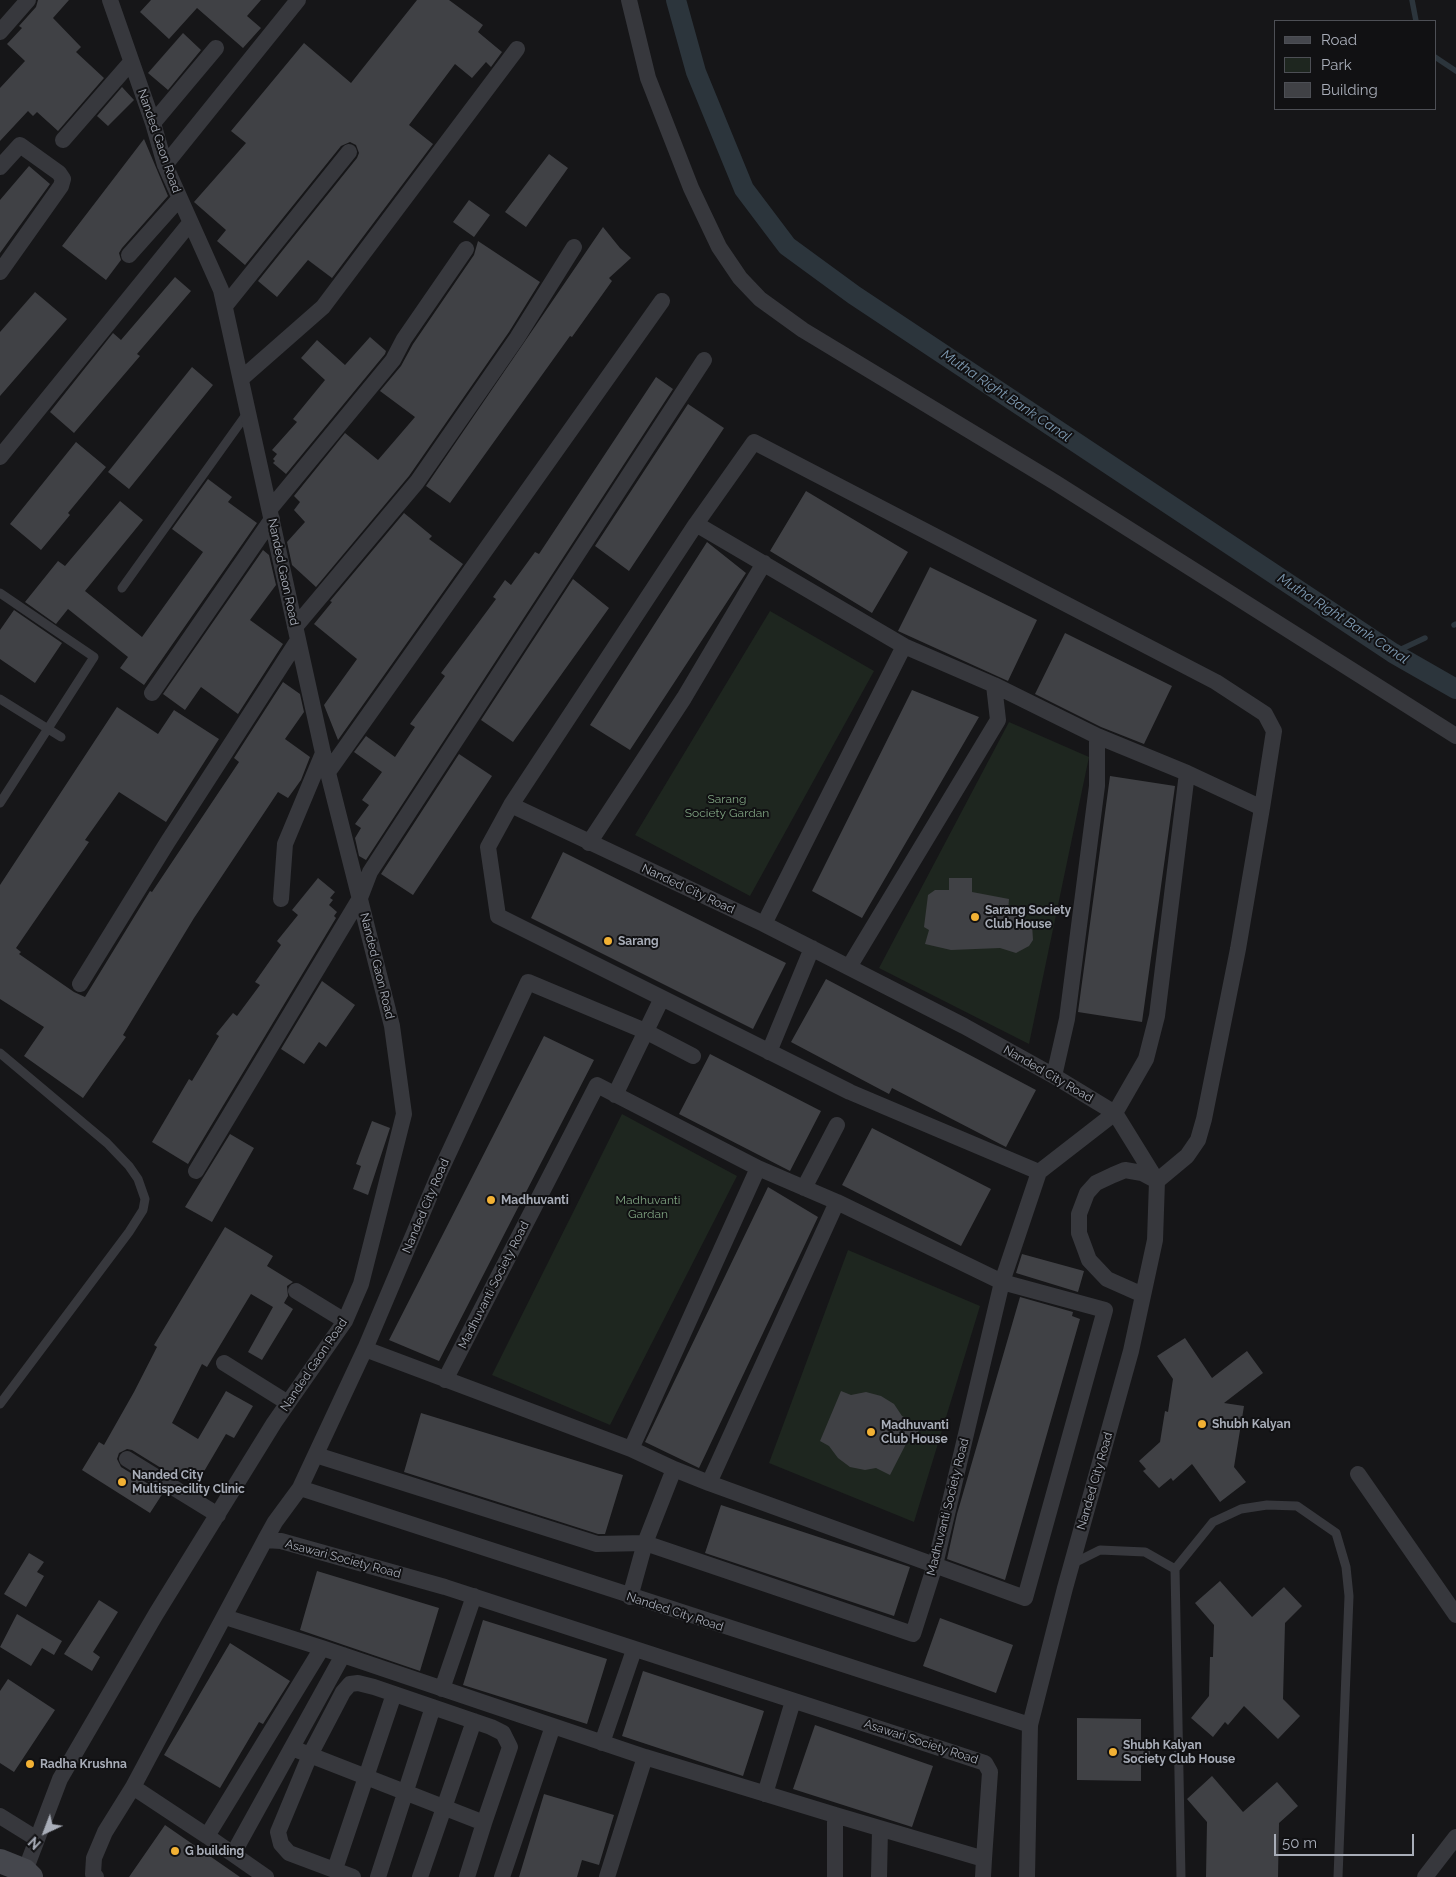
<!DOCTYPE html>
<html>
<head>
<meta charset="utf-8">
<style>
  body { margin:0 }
  #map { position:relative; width:1456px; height:1877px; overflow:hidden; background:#161618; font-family:Raleway,sans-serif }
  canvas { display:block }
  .legend { position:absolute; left:1274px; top:20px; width:162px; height:90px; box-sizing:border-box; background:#111113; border:1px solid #4d4f55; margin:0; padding:6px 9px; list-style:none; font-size:15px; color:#a8adb8 }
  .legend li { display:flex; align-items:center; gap:10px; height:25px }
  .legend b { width:25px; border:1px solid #4d4f55 }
  .north { position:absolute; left:20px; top:1807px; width:50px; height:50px; -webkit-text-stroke:4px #111113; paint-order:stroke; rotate:223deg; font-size:14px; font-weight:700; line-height:20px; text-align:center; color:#a8adb8 }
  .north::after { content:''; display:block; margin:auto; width:18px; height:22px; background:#a8adb8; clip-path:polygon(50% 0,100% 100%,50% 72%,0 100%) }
  .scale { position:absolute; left:1274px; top:1834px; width:140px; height:22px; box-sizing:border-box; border:2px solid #a8adb8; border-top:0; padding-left:6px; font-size:15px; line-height:18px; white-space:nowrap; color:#a8adb8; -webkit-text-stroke:4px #111113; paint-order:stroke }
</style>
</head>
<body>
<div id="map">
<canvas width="1456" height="1877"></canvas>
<ul class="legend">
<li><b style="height:6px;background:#45474d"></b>Road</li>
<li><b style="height:14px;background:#1e261f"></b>Park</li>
<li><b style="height:14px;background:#404145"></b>Building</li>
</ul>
<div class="north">N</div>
<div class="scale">50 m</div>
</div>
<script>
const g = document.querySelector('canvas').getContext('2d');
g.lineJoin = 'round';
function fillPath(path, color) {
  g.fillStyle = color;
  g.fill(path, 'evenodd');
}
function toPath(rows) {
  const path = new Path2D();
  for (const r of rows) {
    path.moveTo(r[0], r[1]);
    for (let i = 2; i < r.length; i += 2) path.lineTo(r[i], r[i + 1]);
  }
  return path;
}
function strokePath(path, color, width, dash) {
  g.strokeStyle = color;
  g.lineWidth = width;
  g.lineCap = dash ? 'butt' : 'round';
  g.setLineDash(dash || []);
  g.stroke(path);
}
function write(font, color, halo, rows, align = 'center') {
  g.font = font + ' Raleway,sans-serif';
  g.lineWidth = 4;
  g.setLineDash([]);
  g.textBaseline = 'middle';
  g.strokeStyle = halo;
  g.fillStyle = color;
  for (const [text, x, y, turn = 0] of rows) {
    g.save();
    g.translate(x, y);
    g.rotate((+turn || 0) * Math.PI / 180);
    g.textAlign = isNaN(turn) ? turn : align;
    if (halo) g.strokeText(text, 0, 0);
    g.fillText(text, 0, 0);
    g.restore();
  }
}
const green = toPath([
  [770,611,874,671,750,896,635,835],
  [1009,722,1089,757,1029,1044,879,968],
  [622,1114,737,1176,610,1425,492,1375],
  [848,1250,980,1306,914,1522,769,1463]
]);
const stream = toPath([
  [1412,0,1416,21],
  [1435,57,1456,71],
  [1454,625,1456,624],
  [1393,653,1425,638]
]);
const canal = toPath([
  [676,0,696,72,744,189,787,246,854,295,1393,653,1456,689]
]);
const building = toPath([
  [38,0,69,0,53,18,81,47,76,52,104,78,58,131,37,112,33,116,28,111,0,141,0,88,25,61,7,44,22,28,19,26,36,7],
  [151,0,261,0,247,16,261,28,243,48,197,8,169,39,140,12],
  [417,0,449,0,483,25,478,32,502,52,491,67,486,62,472,78,455,64,409,125,433,144,332,278,308,260,277,297,258,281,357,158,359,153,356,145,350,142,341,146,245,265,217,241,226,230,194,202,246,143,231,131,304,43,351,83],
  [183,33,201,50,168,90,148,73],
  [122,87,134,100,108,126,97,116],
  [144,139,168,196,122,248,119,253,121,260,106,280,62,246],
  [549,154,568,168,526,227,505,212],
  [29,166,50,184,0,253,0,200],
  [469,200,490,215,474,237,453,222],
  [603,227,620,248,631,258,609,278,612,281,572,337,570,336,450,503,426,486],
  [478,241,540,282,509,332,409,476,316,587,292,565,287,542,305,522,294,510,300,502,294,496,345,433,378,460,415,417,380,391,401,366,413,344,474,255],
  [175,277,191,291,137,354,140,356,74,433,50,412,113,333,121,340],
  [35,292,67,319,0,396,0,332],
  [370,337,386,351,385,354,286,474,273,463,275,461,273,459,277,454,272,450,297,422,293,419,325,380,301,358,317,340,345,365],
  [192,367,213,385,129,489,108,472],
  [656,377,673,389,366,860,359,856,355,838,361,828,355,824,369,805,362,800,382,772,354,752,366,736,395,757,415,727,410,724,445,676,441,673,496,599,493,597,505,580,511,585,535,552,539,554],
  [688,404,724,428,629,571,595,546],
  [76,442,106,467,68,513,70,515,41,550,10,524],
  [208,479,232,497,228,502,257,523,144,685,120,668,128,657,68,609,56,624,25,602,58,561,65,566,120,501,143,520,85,591,142,637,203,552,172,529],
  [806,491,908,552,872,613,770,551],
  [404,513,432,536,429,539,463,564,338,740,324,705,357,659,314,624,332,602,330,601],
  [707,542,746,573,630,750,590,725],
  [263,550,269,555,276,585,250,620,283,644,238,714,201,687,185,710,163,694],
  [930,567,1037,620,1008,681,898,631],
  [573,579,609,608,513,742,481,720],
  [14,610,62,643,35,683,0,659,0,630],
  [1065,633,1172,686,1144,744,1101,727,1035,694],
  [283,682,300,694,304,712,285,739,310,757,301,780,288,798,278,792,194,918,123,1035,126,1037,83,1098,24,1056,44,1027,0,999,0,885,117,707,158,734,174,710,219,739,166,822,119,792,85,840,89,842,16,948,21,952,19,954,74,992,85,997,150,891,152,892,239,762,234,758],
  [912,690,979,717,862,918,812,891],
  [459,754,492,776,413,895,381,874],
  [1110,776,1175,786,1142,1022,1078,1012],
  [563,852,786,963,753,1029,531,918],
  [318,878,335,892,330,898,333,900,329,905,337,912,334,916,336,918,188,1164,152,1142,189,1079,192,1081,219,1036,216,1034,233,1013,237,1016,260,985,255,982,281,945,277,941,298,915,292,910],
  [949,878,972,878,972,892,1009,899,1008,913,1020,915,1032,924,1033,940,1029,946,1016,953,1000,948,951,950,925,944,929,930,924,927,928,895,935,890,949,890],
  [826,979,1036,1090,1006,1147,892,1088,889,1094,791,1042],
  [322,981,355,1005,326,1047,319,1042,304,1064,281,1049],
  [544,1036,594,1060,439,1361,389,1340],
  [710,1054,821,1111,790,1171,679,1114],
  [372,1121,390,1128,368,1195,353,1189,361,1166,356,1164],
  [872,1128,991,1189,961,1246,842,1185],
  [230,1134,254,1148,212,1222,185,1207],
  [768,1187,818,1217,699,1468,645,1442],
  [225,1227,273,1256,267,1266,293,1282,287,1286,288,1296,284,1303,293,1309,262,1360,248,1352,273,1307,251,1294,207,1367,202,1364,172,1423,198,1439,226,1391,253,1406,234,1438,226,1434,196,1485,175,1473,174,1476,132,1450,127,1449,119,1453,117,1459,121,1467,163,1493,150,1513,82,1470,99,1442,104,1445,134,1392,157,1347,154,1345],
  [1022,1254,1084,1271,1078,1292,1016,1273],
  [1020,1297,1073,1312,1072,1316,1080,1319,1005,1580,947,1559,957,1514],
  [1185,1338,1212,1378,1247,1351,1263,1373,1224,1403,1244,1406,1234,1467,1246,1482,1220,1502,1192,1464,1173,1481,1171,1478,1159,1488,1143,1471,1146,1469,1139,1461,1160,1442,1165,1411,1168,1412,1173,1379,1157,1356],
  [841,1391,851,1395,866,1392,881,1396,894,1404,902,1416,921,1426,914,1440,909,1438,890,1475,876,1468,865,1470,850,1467,838,1458,829,1446,820,1441],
  [421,1413,623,1475,605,1534,598,1534,404,1472],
  [721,1505,910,1567,894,1616,705,1553],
  [29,1553,44,1562,37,1572,44,1576,26,1607,4,1594],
  [317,1571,439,1608,420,1671,300,1630],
  [1220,1581,1252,1617,1284,1587,1302,1606,1285,1623,1283,1699,1300,1716,1278,1739,1244,1706,1228,1725,1225,1722,1213,1737,1191,1718,1209,1696,1210,1657,1213,1657,1214,1625,1195,1603],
  [99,1600,118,1612,93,1652,100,1657,92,1671,64,1654],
  [17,1614,62,1641,54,1655,42,1648,31,1666,0,1647],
  [940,1618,1013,1645,996,1693,923,1666],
  [483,1620,607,1659,587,1724,463,1685],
  [230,1643,290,1681,263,1724,259,1722,220,1788,164,1755],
  [643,1671,764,1711,743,1776,622,1736],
  [8,1679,55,1710,14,1772,0,1763,0,1691],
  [1077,1718,1141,1719,1141,1743,1150,1743,1150,1761,1141,1761,1141,1781,1077,1780],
  [815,1725,933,1766,912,1827,793,1789],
  [1212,1776,1243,1812,1277,1782,1298,1806,1279,1823,1278,1877,1206,1877,1207,1822,1187,1799],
  [544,1794,614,1815,599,1865,582,1860,577,1877,519,1877],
  [165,1825,240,1877,129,1877]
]);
const lane = toPath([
  [122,588,248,412],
  [0,593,94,657,0,803],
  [0,699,61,737],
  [0,1053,107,1143,129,1166,138,1179,145,1199,143,1210,129,1232,0,1404],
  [1072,1564,1100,1550,1145,1552,1175,1569],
  [1181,1877,1175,1569,1213,1522,1241,1509,1267,1505,1297,1506,1336,1533,1346,1567,1349,1596,1338,1877]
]);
const street = toPath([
  [629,0,648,78,691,188,719,247,740,278,760,299,803,330,1056,483,1456,736],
  [0,32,28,0],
  [153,123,216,48],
  [63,140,131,62],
  [165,165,298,0],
  [0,167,20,145,59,173,63,179,61,186,0,272],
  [129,255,179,199],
  [225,306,349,152],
  [241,379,323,307,517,49],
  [0,457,190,223],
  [270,509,393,360,404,339,466,249],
  [696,524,904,646,994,685,1097,736,1187,773,1262,808,1238,949,1204,1119,1198,1140,1187,1156,1157,1181],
  [295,627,417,482,517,338,574,247],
  [152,693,272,519],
  [328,772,662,301],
  [511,805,696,524,754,442,1216,682,1265,714,1274,731,1262,808],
  [589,843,684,698,764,563],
  [281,899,285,844,323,753],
  [764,924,904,646],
  [849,967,998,720,994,685],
  [80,984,167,843,298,640],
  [769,1052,812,948],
  [1054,1076,1067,1019,1097,786,1097,736],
  [615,1095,662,998],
  [196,1171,360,898,370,872,704,360],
  [804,1188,837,1125],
  [296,1291,345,1321],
  [1143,1295,1107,1279,1089,1260,1079,1233,1079,1214,1087,1193,1096,1183,1113,1175,1125,1170,1142,1173,1157,1181],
  [365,1349,631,1449],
  [224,1363,288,1403],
  [445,1380,597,1085,758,1168],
  [316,1455,597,1544,645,1543,913,1634,935,1565,1002,1282,837,1202],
  [127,1459,218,1515],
  [1358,1474,1456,1615],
  [709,1483,1025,1598,1105,1310,1002,1282,1039,1172,1115,1113,1146,1059,1157,1016,1187,773],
  [300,1488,1030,1725],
  [265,1540,275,1522,300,1488,365,1349,439,1174,528,982,645,1031,693,1056],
  [630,1597,645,1543,674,1469,631,1449,758,1168,837,1202,709,1483,674,1469],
  [225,1617,322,1648],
  [442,1689,474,1596],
  [602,1743,634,1650],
  [292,1748,484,1823,467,1877],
  [133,1787,265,1540,281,1541,445,1587,985,1763,990,1772,984,1859],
  [765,1794,793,1701],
  [835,1815,984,1859,983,1877],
  [0,1816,37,1839],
  [233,1854,343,1655],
  [335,1869,394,1694],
  [25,1871,60,1779,156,1614,274,1423,345,1321,361,1284,404,1114,392,1026,323,753,221,290,165,165,153,123,110,0],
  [96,1877,93,1874,94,1858,105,1832,133,1787,207,1836],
  [266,1877,207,1836,322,1648,645,1757,835,1815,835,1877],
  [353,1877,289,1853,281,1844,278,1832,310,1755,343,1692,350,1684,358,1683,374,1687,491,1727,503,1733,510,1747,484,1823],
  [378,1877,433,1707],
  [420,1877,474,1721],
  [502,1877,553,1726],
  [607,1877,645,1757],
  [879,1877,880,1829],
  [1027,1877,1030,1725,1065,1588,1131,1351,1155,1240,1157,1181,1115,1113,1054,1076,964,1026,764,924,511,805,488,847,498,916,850,1092,1039,1172],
  [1425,1877,1456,1837]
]);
const secondary = toPath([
  [0,1861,25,1871,31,1877]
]);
const markers = [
  [975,917,5,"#f2b134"],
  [608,941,5,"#f2b134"],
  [491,1200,5,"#f2b134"],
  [1202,1424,5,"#f2b134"],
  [871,1432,5,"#f2b134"],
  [122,1482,5,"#f2b134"],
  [1113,1752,5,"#f2b134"],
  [30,1764,5,"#f2b134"],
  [175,1851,5,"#f2b134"]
];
const streetNames = [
  ["Nanded Gaon Road",159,141,71],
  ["Nanded Gaon Road",283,572,78],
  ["Nanded City Road",688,889,25],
  ["Nanded Gaon Road",377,966,76],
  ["Nanded City Road",1048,1074,30],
  ["Nanded City Road",426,1206,-67],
  ["Madhuvanti Society Road",494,1285,-63],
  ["Nanded Gaon Road",314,1365,-56],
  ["Nanded City Road",1095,1481,-74],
  ["Madhuvanti Society Road",948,1507,-76],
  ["Asawari Society Road",343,1559,15],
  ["Nanded City Road",675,1612,18],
  ["Asawari Society Road",921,1742,18]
];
const parkNames = [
  ["Sarang",727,799],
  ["Society Gardan",727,813],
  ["Madhuvanti",648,1200],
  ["Gardan",648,1214]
];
const poiNames = [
  ["Sarang Society",985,910],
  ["Club House",985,924],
  ["Sarang",618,941],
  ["Madhuvanti",501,1200],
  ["Shubh Kalyan",1212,1424],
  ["Madhuvanti",881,1425],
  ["Club House",881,1439],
  ["Nanded City",132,1475],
  ["Multispecility Clinic",132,1489],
  ["Shubh Kalyan",1123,1745],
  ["Society Club House",1123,1759],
  ["Radha Krushna",40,1764],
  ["G building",185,1851]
];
const waterNames = [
  ["Mutha Right Bank Canal",1006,396,34],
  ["Mutha Right Bank Canal",1343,619,33]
];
fillPath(green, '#1e261f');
strokePath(stream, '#2c353c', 5.5);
strokePath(canal, '#2c353c', 20);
fillPath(building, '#404145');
strokePath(lane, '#37383d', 9);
strokePath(street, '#37383d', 16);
strokePath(secondary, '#45474d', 24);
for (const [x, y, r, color] of markers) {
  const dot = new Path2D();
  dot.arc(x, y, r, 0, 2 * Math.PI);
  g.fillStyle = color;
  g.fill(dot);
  strokePath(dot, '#111113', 2);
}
write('12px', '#a8adb8', '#111113', streetNames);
write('12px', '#7fa381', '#111113', parkNames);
write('bold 12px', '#a8adb8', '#111113', poiNames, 'left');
write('italic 14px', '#7f9bb3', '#111113', waterNames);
</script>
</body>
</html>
